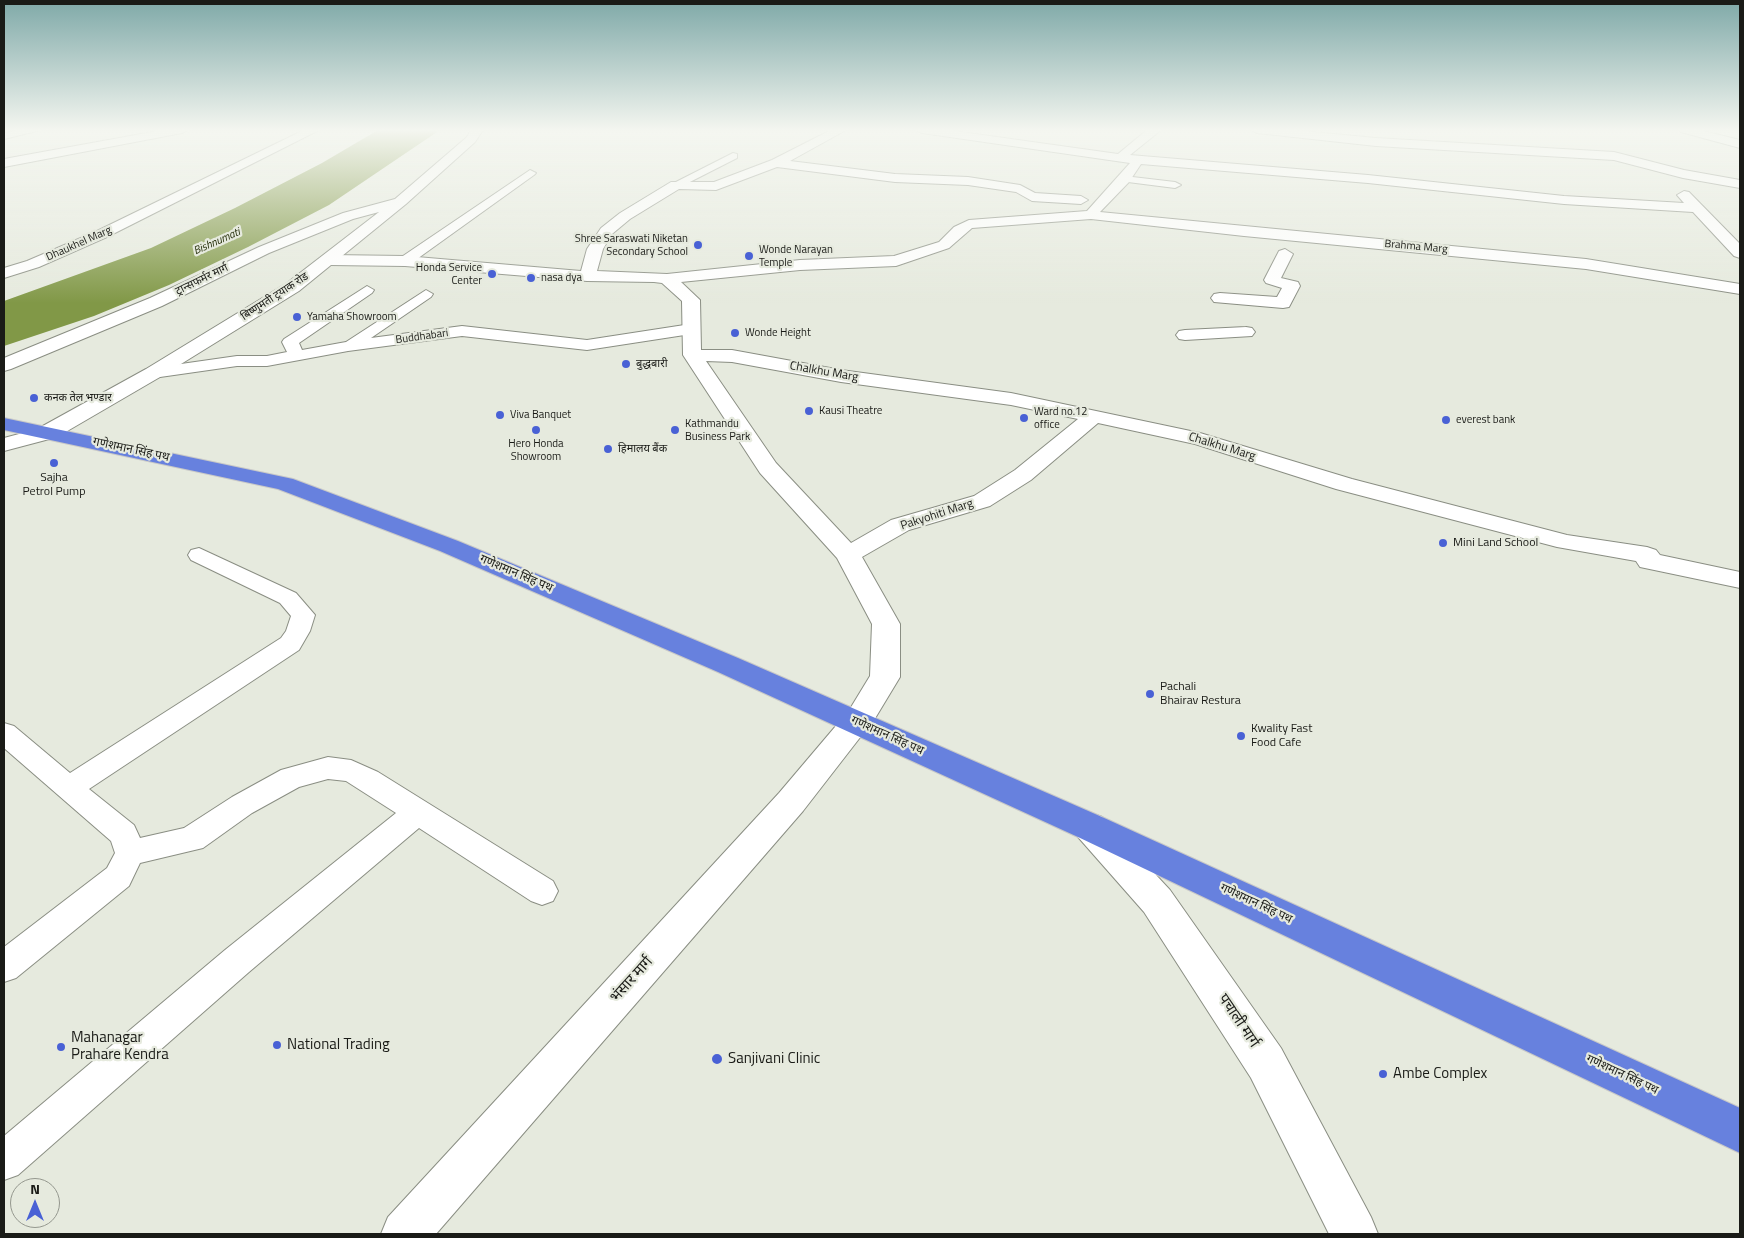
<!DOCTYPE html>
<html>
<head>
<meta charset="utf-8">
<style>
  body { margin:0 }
  #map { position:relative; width:1744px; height:1238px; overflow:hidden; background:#e6eade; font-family:"Titillium Web",sans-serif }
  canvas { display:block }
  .frame { position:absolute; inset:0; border:5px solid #1a1b17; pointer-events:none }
  .north { position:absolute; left:10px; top:1178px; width:50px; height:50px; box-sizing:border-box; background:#e6eade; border:1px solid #94978e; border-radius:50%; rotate:0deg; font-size:14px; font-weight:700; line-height:20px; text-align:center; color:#1a1b17 }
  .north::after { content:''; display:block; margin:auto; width:18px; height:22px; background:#4961d5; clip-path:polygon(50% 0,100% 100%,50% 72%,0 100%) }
</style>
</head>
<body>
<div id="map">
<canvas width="1744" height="1238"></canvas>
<div class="frame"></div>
<div class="north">N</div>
</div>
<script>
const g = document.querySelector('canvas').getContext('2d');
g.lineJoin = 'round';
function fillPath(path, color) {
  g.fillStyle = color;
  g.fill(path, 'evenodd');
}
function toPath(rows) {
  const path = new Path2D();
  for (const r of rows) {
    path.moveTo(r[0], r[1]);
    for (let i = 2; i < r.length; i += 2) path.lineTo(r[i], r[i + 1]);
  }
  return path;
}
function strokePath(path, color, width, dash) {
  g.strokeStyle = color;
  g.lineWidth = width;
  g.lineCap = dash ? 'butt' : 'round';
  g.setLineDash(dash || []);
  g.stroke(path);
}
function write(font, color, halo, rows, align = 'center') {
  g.font = font + ' "Titillium Web","Noto Sans Devanagari",sans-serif';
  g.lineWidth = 4.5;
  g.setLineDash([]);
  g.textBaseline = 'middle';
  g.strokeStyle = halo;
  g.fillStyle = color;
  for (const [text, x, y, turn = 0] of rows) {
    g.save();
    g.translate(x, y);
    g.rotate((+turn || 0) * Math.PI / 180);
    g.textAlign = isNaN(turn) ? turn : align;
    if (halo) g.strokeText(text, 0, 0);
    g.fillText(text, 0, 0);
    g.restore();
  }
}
const water = toPath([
  [378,130,440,130,329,205,248,247,169,285,94,316,4,346,4,301,151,248,235,208,322,163]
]);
const lane = toPath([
  [20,130,41,130,4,139,4,133,20,130],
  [733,153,737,154,737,158,680,187,672,187,670,185,733,153],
  [530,170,536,173,534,175,410,264,400,264,398,261,400,258,530,170],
  [1124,176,1175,182,1181,185,1175,188,1120,181,1120,177,1124,176],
  [367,286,374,290,372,293,299,343,302,350,346,342,426,290,433,294,431,297,371,338,462,326,587,340,691,324,699,329,691,334,587,350,462,336,348,351,267,366,237,366,153,378,147,377,145,373,147,369,153,368,237,356,267,356,287,352,282,342,284,339,367,286],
  [199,548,296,593,315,615,310,631,299,650,89,789,134,825,140,838,184,828,232,797,281,770,328,757,351,760,378,772,553,881,558,891,553,901,542,905,531,901,419,828,249,972,18,1175,4,1180,4,1136,225,950,396,813,346,781,328,779,299,787,252,813,203,848,140,863,129,886,16,978,4,982,4,947,107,868,115,853,111,841,4,748,4,723,14,726,70,773,281,638,286,631,291,616,280,603,191,560,188,555,191,550,199,548]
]);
const street = toPath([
  [831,130,846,130,790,161,895,174,968,177,1020,185,1035,193,1081,196,1088,200,1081,204,1032,201,1016,192,968,185,895,182,777,167,716,190,679,189,630,219,612,234,603,249,597,271,667,274,800,260,894,256,939,242,954,227,969,220,1087,211,1130,163,922,133,916,130,947,130,1118,154,1147,130,1161,130,1130,155,1368,175,1564,196,1684,203,1677,195,1684,191,1689,192,1740,244,1740,258,1734,256,1693,212,1564,204,1368,183,1141,164,1129,182,1100,212,1586,259,1740,284,1740,294,1586,269,1244,236,1091,219,972,228,949,248,896,266,800,270,681,282,700,300,701,350,732,350,841,370,1011,393,1200,433,1352,479,1567,535,1647,547,1656,550,1660,555,1740,572,1740,588,1640,567,1636,561,1557,547,1336,489,1195,444,1098,423,1031,480,990,506,909,530,862,557,900,624,900,677,868,730,857,733,846,730,842,722,870,676,872,624,837,558,760,473,683,355,682,301,662,283,654,282,587,281,405,266,330,265,322,260,330,255,405,256,581,271,587,249,601,228,620,213,671,182,714,182,772,160,831,130],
  [706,361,732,362,841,382,1011,405,1078,419,1015,470,974,496,891,520,851,543,776,463,706,361],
  [1251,130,1292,130,1376,138,1614,152,1684,170,1740,180,1740,188,1683,178,1614,160,1376,146,1257,133,1251,130],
  [1679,130,1699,130,1740,140,1740,148,1681,132,1679,130],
  [1285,249,1293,254,1281,278,1298,282,1300,286,1289,307,1283,308,1214,302,1211,298,1214,294,1220,293,1277,297,1282,288,1266,283,1264,280,1279,251,1285,249],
  [1246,327,1252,328,1255,332,1252,336,1185,340,1179,339,1176,335,1179,331,1185,330,1246,327],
  [49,426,57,427,60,432,57,437,4,451,4,438,49,426]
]);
const secondary = toPath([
  [163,130,188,130,182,133,4,167,4,159,163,130],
  [304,130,319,130,107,237,39,267,4,278,4,268,27,261,97,231,304,130],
  [471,130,483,130,475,142,406,204,299,291,160,377,57,437,49,438,41,437,38,432,41,427,146,369,287,283,379,212,353,219,269,253,162,306,11,369,4,371,4,358,150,298,259,247,343,213,395,199,467,137,471,130],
  [857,711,868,714,872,722,803,811,436,1234,381,1234,388,1217,779,793,846,714,857,711],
  [1090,813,1102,817,1170,890,1281,1048,1371,1217,1378,1234,1329,1234,1251,1078,1144,912,1078,837,1073,827,1078,817,1090,813]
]);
const highway = toPath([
  [4,418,293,479,458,541,738,658,1102,817,1740,1108,1740,1153,1078,837,718,672,440,551,278,489,4,430,4,418]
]);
const markers = [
  [698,245,5,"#4961d5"],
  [749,256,5,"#4961d5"],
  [492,274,5,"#4961d5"],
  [531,278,5,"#4961d5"],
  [297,317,5,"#4961d5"],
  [735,333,5,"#4961d5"],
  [626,364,5,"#4961d5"],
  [34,398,5,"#4961d5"],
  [809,411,5,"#4961d5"],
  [500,415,5,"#4961d5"],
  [1024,418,5,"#4961d5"],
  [1446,420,5,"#4961d5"],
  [536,430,5,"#4961d5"],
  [675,430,5,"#4961d5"],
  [608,449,5,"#4961d5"],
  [54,463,5,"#4961d5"],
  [1443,543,5,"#4961d5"],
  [1150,694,5,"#4961d5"],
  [1241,736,5,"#4961d5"],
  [277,1045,5,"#4961d5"],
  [61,1047,5,"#4961d5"],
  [717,1059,6,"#4961d5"],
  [1383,1074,5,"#4961d5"]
];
const farPoinames = [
  ["Shree Saraswati Niketan",688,239,"right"],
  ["Secondary School",688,252,"right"],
  ["Wonde Narayan",759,250],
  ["Temple",759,263],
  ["Honda Service",482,268,"right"],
  ["Center",482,281,"right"],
  ["nasa dya",541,278],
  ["Yamaha Showroom",307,317],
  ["Wonde Height",745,333],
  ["बुद्धबारी",636,364],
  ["कनक तेल भण्डार",44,398],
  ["Kausi Theatre",819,411],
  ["Ward no.12",1034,412],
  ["office",1034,425],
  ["Viva Banquet",510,415],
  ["everest bank",1456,420],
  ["Kathmandu",685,424],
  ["Business Park",685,437],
  ["Hero Honda",536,444,"center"],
  ["Showroom",536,457,"center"],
  ["हिमालय बैंक",618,449]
];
const farWaternames = [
  ["Bishnumati",217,242,-24]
];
const farStreetnames = [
  ["Dhaukhel Marg",79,244,-24],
  ["Brahma Marg",1416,247,5],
  ["ट्रान्सफर्मर मार्ग",202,280,-26],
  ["बिष्णुमती ट्रयाक रोड",275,297,-33],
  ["Buddhabari",422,337,-8]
];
const streetNames = [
  ["Chalkhu Marg",824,372,10],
  ["Chalkhu Marg",1222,447,17],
  ["गणेशमान सिंह पथ",131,450,12],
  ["Pakyohiti Marg",937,515,-18],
  ["गणेशमान सिंह पथ",516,574,23],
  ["गणेशमान सिंह पथ",887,736,24],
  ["गणेशमान सिंह पथ",1256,904,25],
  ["गणेशमान सिंह पथ",1622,1075,25]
];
const poiNames = [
  ["Sajha",54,478,"center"],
  ["Petrol Pump",54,492,"center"],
  ["Mini Land School",1453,543],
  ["Pachali",1160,687],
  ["Bhairav Restura",1160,701],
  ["Kwality Fast",1251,729],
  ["Food Cafe",1251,743]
];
const nearStreetnames = [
  ["भंसार मार्ग",632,980,-48],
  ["पचाली मार्ग",1238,1021,56]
];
const nearPoinames = [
  ["Mahanagar",71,1038],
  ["Prahare Kendra",71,1055],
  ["National Trading",287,1045],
  ["Sanjivani Clinic",728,1059],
  ["Ambe Complex",1393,1074]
];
fillPath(water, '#819847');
strokePath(lane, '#8a8e83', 2);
strokePath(street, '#8a8e83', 2);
strokePath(secondary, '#8a8e83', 2);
strokePath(highway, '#c8c8c7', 2);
fillPath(lane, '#fff');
fillPath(street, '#fff');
fillPath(secondary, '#fff');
fillPath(highway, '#6781de');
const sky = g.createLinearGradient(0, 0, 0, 303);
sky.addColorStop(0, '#7fa9a8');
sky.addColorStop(0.43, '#f4f6f0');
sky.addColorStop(1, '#f4f6f000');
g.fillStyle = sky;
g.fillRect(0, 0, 1744, 303);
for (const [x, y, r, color] of markers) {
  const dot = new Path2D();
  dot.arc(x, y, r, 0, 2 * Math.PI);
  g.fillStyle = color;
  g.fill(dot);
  strokePath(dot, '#e6eade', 2);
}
write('11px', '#1a1b17', '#e6eade', farPoinames, 'left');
write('italic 11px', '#27300d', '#e6eade', farWaternames);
write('11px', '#1a1b17', '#e6eade', farStreetnames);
write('12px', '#1a1b17', '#e6eade', streetNames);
write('12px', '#1a1b17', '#e6eade', poiNames, 'left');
write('15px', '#1a1b17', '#e6eade', nearStreetnames);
write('15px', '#1a1b17', '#e6eade', nearPoinames, 'left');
</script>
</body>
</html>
